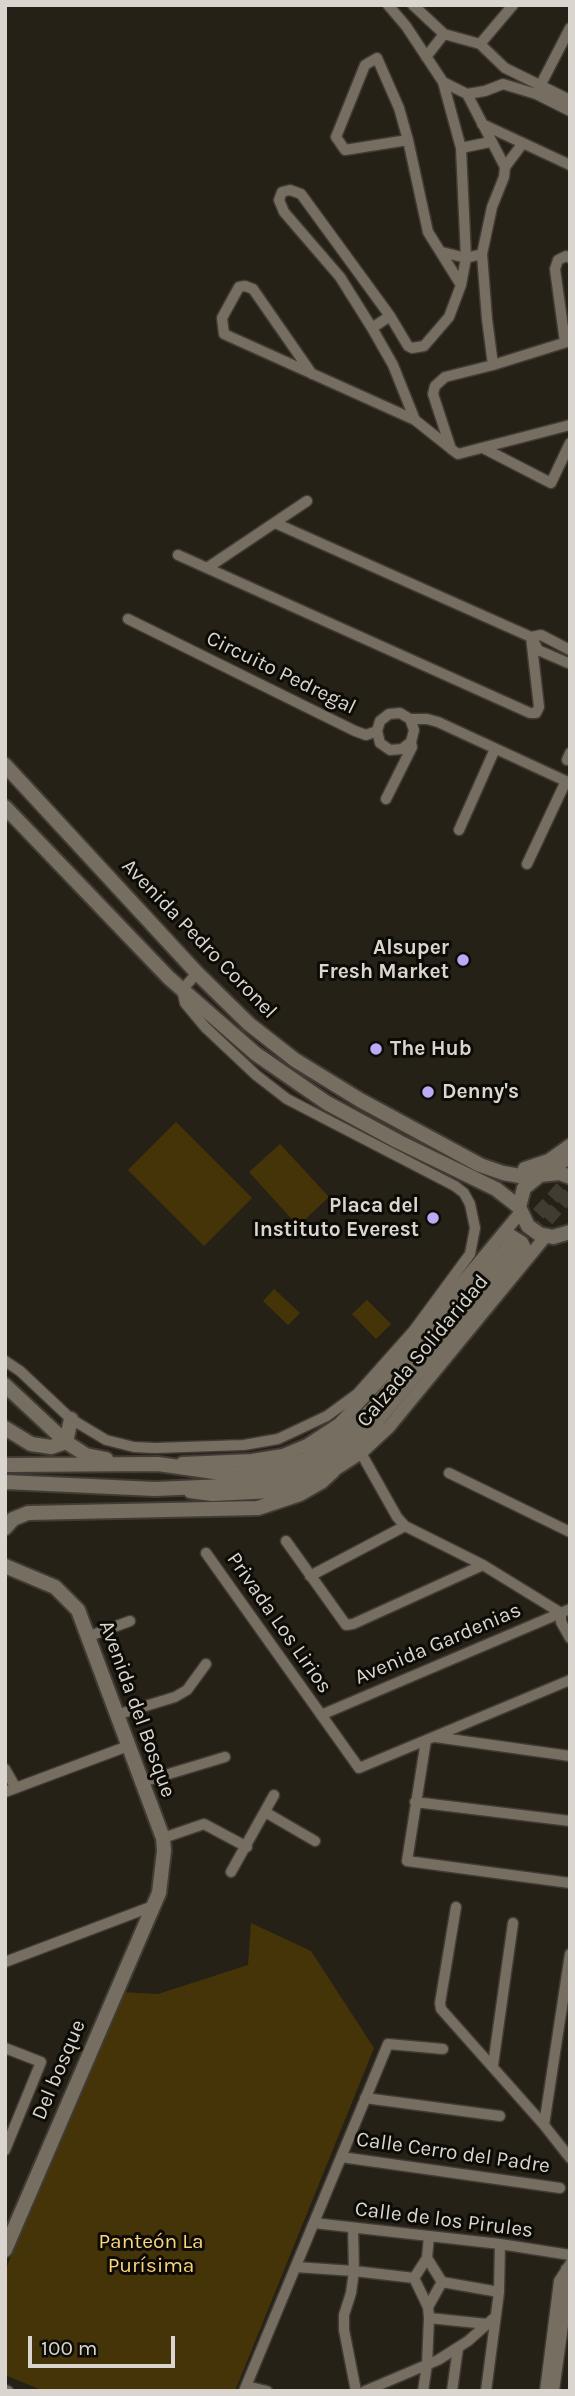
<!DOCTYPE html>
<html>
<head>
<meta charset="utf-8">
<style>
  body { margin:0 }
  #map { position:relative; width:575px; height:2396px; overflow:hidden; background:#262116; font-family:Karla,sans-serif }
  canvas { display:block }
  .frame { position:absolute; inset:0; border:7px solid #dad6cf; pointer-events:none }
  .scale { position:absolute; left:28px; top:2336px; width:147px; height:32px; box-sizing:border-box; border:4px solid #dad6cf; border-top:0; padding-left:9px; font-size:21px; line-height:24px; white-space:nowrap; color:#dad6cf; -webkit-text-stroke:5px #0d0b06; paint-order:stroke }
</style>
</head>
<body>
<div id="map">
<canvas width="575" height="2396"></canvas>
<div class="frame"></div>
<div class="scale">100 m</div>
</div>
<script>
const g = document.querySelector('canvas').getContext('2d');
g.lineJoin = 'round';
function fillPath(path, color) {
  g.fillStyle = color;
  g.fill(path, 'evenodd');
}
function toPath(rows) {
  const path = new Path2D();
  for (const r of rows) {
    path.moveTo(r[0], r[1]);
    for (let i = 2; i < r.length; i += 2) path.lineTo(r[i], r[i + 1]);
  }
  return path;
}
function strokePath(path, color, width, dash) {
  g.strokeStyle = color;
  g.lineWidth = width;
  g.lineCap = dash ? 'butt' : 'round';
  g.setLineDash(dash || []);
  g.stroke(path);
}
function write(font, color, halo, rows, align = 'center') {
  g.font = font + ' Karla,sans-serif';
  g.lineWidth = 6;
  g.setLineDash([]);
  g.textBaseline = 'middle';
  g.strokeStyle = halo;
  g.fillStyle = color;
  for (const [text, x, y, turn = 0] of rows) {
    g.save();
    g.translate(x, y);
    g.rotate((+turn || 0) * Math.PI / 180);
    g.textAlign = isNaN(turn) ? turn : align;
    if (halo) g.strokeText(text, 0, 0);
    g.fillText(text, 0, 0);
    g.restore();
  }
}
const green = toPath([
  [176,1122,252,1198,204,1246,128,1170],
  [280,1144,329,1197,298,1226,249,1172],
  [274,1289,300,1313,288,1325,263,1301],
  [367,1300,391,1324,376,1339,352,1314],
  [251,1923,311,1951,374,2048,235,2391,44,2391,5,2375,5,2271,121,1992,158,1994,248,1965]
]);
const secondaryTunnel = toPath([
  [510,1245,570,1179],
  [519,1251,570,1194]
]);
const minor = toPath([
  [388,5,406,26,443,82,467,94,485,91,503,84,536,94,570,111],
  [413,5,444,34,480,44,505,68,570,100],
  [480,44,513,5],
  [426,57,444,34],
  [443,82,461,148,466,258,461,285,449,317,424,346,412,348,408,346,390,316,372,328,393,365,415,420,449,447],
  [538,90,570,28],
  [467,94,505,167,504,177,492,207,482,254,487,319,493,365,445,377,435,386,433,394,451,449,458,454,570,425],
  [482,124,570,165],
  [408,140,345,150,336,137,365,65,377,58,399,108,408,140,428,232,461,285],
  [461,148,490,142],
  [505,167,523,143],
  [442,252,466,258,482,254],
  [372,328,340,277,284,212,279,200,282,192,290,190,301,194,390,316],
  [565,342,555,269,558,260,566,256,570,258],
  [493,365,570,341],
  [312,374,253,289,245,286,239,287,222,318,224,334,415,420],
  [483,448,551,483,570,443],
  [275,523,531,637,541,635,570,650],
  [178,555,530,713,536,713,539,707,531,637],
  [207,568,307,501],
  [128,619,355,731,366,735,377,731],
  [533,640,538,650,568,663,570,662],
  [410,719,427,719,438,722,570,783],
  [377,731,380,743,390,750,402,749,411,742,414,730,410,719],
  [377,731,380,721,389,714,400,713,410,719],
  [567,760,570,753],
  [386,799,412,747,411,742],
  [459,830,495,749],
  [527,864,566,781],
  [5,1361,20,1371,71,1419,106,1440,134,1447,155,1448,244,1445,278,1439,327,1416,357,1394,414,1330,470,1254,475,1228,470,1204,464,1193,455,1186,287,1099,256,1075,205,1027,185,1003,182,990,197,973],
  [361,1453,397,1517,405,1526,483,1565,561,1613],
  [449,1473,570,1532],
  [286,1541,346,1625,353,1624,483,1565],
  [206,1553,359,1768,570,1680],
  [310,1576,405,1526],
  [561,1613,561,1622,570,1638],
  [87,1637,130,1621],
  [116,1715,175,1697,187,1690,206,1664],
  [321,1715,570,1609],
  [435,1737,570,1756],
  [426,1740,407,1861,570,1883],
  [5,1769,16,1788],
  [142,1782,225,1757],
  [5,1792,128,1746],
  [415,1802,570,1821],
  [265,1812,315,1841],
  [163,1838,204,1824,247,1847],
  [231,1872,274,1795],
  [456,1907,440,2003,441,2009,544,2125,570,2158],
  [5,1962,153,1906],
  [5,2048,41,2062,5,2150],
  [493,2065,513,1923],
  [365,2098,500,2116],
  [544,2125,570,1954],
  [341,2157,560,2188],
  [314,2223,500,2244,570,2255],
  [353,2228,354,2271,351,2293,344,2315,344,2330,356,2391],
  [427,2258,442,2282],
  [296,2267,354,2271,414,2278],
  [428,2307,442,2282,499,2292],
  [429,2318,487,2324],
  [246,2386,267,2391],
  [5,2390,8,2391],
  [244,2391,388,2044,443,2049],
  [365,2391,438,2360,468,2341,494,2318],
  [423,2391,427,2365,429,2318,428,2307,414,2278,427,2258,429,2236],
  [452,2391,458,2348],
  [486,2391,499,2292,500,2244],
  [545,2391,559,2281,570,2264],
  [554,2391,569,2282,566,2269]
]);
const tertiary = toPath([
  [550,1172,570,1157],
  [500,1239,509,1234,522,1242,527,1252,523,1263],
  [182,1463,252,1460,283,1455,307,1445,339,1424,393,1366,520,1213],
  [190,1492,212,1495,274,1492,297,1486,333,1471,361,1453,389,1427,546,1236]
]);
const secondary = toPath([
  [5,765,197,973,249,1024,295,1060,360,1100,480,1165,503,1173,520,1176,540,1175],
  [5,807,169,978,256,1054,327,1103,399,1142,496,1189,519,1207],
  [525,1169,549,1161,570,1146],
  [570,1177,560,1173,540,1175,524,1188,519,1207,528,1226,539,1234,553,1237,570,1232],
  [5,1385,66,1442,86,1455,106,1459],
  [5,1428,31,1444,51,1447,66,1442,71,1419],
  [5,1465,158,1464,228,1474,270,1470,305,1460,342,1437,372,1410,510,1245],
  [5,1482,155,1489,225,1486,285,1478,325,1463,365,1435,377,1421,519,1251],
  [5,1528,13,1519,28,1513,258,1508,300,1494,321,1482,333,1471],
  [5,1566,55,1587,78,1610,163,1838,164,1851,159,1893,5,2250]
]);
const markers = [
  [463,960,7,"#bcaaf6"],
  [376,1049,7,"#bcaaf6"],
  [428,1092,7,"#bcaaf6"],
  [433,1218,7,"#bcaaf6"]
];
const streetNames = [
  ["Circuito Pedregal",281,673,26],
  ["Avenida Pedro Coronel",199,939,46],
  ["Calzada Solidaridad",423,1351,-50],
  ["Privada Los Lirios",279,1623,55],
  ["Avenida Gardenias",438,1644,-23],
  ["Avenida del Bosque",137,1709,70],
  ["Del bosque",59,2070,-67],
  ["Calle Cerro del Padre",453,2153,8],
  ["Calle de los Pirules",444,2220,7]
];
const poiNames = [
  ["Alsuper",449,948],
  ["Fresh Market",449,972],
  ["The Hub",390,1049,"left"],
  ["Denny's",442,1092,"left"],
  ["Placa del",419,1206],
  ["Instituto Everest",419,1230]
];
const parkNames = [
  ["Panteón La",151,2242],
  ["Purísima",151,2266]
];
fillPath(green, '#463409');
strokePath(secondaryTunnel, '#413c32', 14, [14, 7]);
strokePath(minor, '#403b34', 13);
strokePath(tertiary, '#403b34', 16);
strokePath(secondary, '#403b34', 18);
strokePath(minor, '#756e61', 10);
strokePath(tertiary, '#756e61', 12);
strokePath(secondary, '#756e61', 14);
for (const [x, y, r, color] of markers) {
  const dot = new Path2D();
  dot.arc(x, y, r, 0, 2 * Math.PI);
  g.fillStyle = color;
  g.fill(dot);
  strokePath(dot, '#0d0b06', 2.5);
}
write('21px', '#dad6cf', '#0d0b06', streetNames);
write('bold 21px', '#dad6cf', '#0d0b06', poiNames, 'right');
write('21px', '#fcd47f', '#0d0b06', parkNames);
</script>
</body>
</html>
